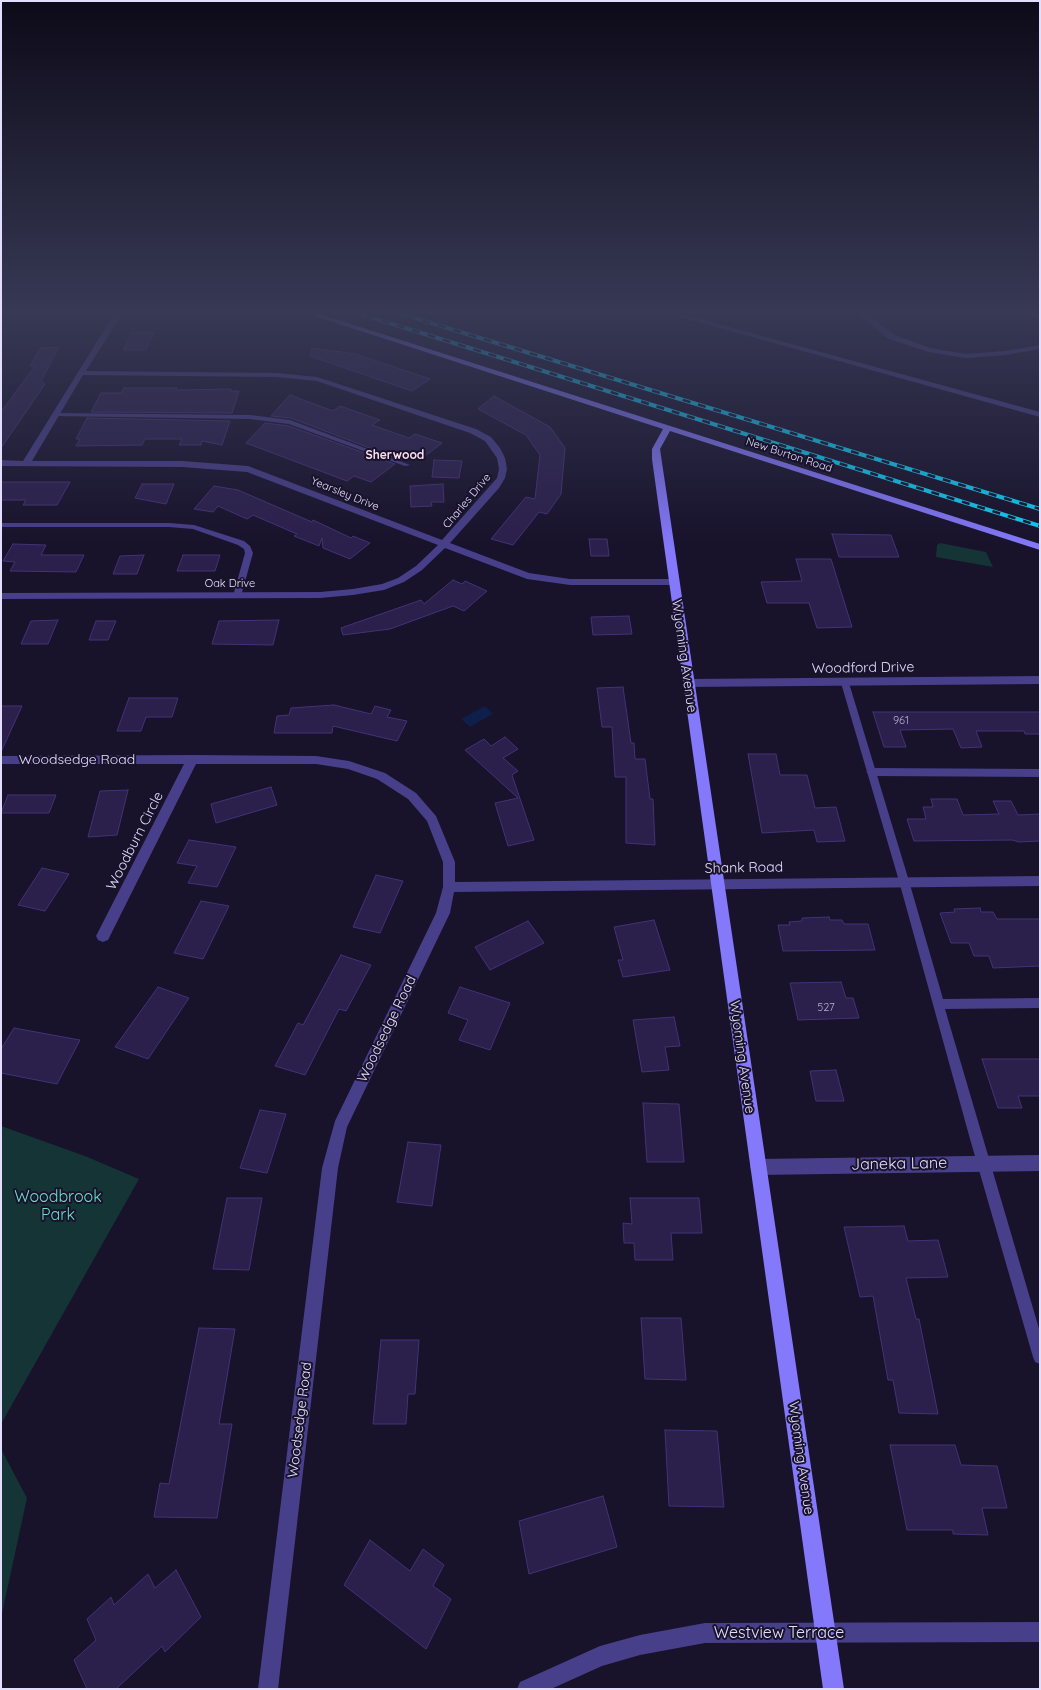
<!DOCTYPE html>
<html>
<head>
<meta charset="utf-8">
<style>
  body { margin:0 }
  #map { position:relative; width:1041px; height:1690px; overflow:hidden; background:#18122b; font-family:Quicksand,sans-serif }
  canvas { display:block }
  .frame { position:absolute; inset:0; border:2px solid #e3ddfe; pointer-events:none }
</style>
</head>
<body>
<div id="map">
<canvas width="1041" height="1690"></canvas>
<div class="frame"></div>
</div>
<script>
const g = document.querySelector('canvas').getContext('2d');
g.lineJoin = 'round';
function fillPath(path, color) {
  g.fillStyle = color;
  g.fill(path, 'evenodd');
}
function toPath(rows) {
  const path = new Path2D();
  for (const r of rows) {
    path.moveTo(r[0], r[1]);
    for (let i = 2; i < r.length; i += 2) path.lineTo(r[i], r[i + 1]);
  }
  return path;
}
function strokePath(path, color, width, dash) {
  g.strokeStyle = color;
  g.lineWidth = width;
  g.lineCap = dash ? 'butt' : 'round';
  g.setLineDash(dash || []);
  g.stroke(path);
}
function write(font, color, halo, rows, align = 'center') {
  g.font = font + ' Quicksand,sans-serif';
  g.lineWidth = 4;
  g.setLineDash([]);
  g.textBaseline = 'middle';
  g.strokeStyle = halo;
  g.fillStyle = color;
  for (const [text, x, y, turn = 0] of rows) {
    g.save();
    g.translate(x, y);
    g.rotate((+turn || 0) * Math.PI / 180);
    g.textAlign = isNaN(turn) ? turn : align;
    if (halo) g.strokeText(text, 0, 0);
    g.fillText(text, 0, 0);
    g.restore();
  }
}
const green = toPath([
  [940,543,986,552,993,567,936,557,937,545],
  [1,1126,85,1156,139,1179,1,1424],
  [1,1449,27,1498,1,1618]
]);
const water = toPath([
  [485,706,493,714,470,727,461,719]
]);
const building = toPath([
  [132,332,154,332,146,350,123,350,132,332],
  [59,347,41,381,45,384,1,448,1,412,35,366,30,366,40,348,59,347],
  [312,348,356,354,430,379,412,391,310,356,312,348],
  [124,388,177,388,176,390,231,389,230,391,239,391,232,413,91,412,101,393,121,393,124,388],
  [290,395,333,411,340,406,380,420,372,425,409,438,415,434,442,443,425,456,412,452,401,460,291,418,271,416,290,395],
  [494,396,550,427,565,448,561,494,547,514,539,512,513,545,491,539,526,497,535,499,540,455,526,435,478,409,494,396],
  [87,418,230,421,222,445,202,441,201,445,179,445,182,439,145,439,142,445,76,446,80,439,76,439,87,418],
  [265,423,289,426,395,464,371,482,354,476,347,481,246,443,265,423],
  [434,460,462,461,459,478,432,477,434,460],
  [1,482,70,482,57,505,23,505,26,500,1,500,1,482],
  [142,484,174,484,166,504,135,498,142,484],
  [443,484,444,502,431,502,432,506,411,507,410,486,443,484],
  [214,486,238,490,312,522,313,520,351,538,353,536,370,543,350,559,323,548,322,538,319,546,294,536,297,534,253,515,247,519,218,506,213,512,194,509,214,486],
  [832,534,891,535,899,557,839,557,832,534],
  [589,539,607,539,609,556,591,556,589,539],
  [13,544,46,545,41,555,84,555,76,572,10,571,15,562,3,561,13,544],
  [144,555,137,574,113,574,120,556,144,555],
  [183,555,220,555,215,571,177,571,183,555],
  [796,559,831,559,852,627,817,628,809,603,767,603,761,582,802,581,796,559],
  [453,580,462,584,465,581,487,591,464,611,453,606,390,629,343,635,341,628,421,600,424,604,453,580],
  [629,616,632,634,593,635,591,617,629,616],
  [58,620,48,644,21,644,31,621,58,620],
  [279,620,273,645,212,644,219,621,279,620],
  [96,621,116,621,108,640,89,640,96,621],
  [623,687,631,743,634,743,635,759,645,759,650,799,653,799,655,845,626,843,626,777,615,777,612,727,602,727,597,688,623,687],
  [129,698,178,698,172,717,146,717,141,731,117,731,129,698],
  [334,705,371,714,375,706,391,710,387,717,407,721,397,741,333,726,332,733,274,733,277,716,289,715,291,708,334,705],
  [1,706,22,706,1,752,1,706],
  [873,712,1040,712,1040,734,1025,734,1024,731,976,731,982,747,961,748,953,729,900,730,906,747,884,747,873,712],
  [505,737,518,749,503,758,518,771,512,775,534,840,508,846,495,803,518,798,465,750,484,739,491,746,505,737],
  [748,754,776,754,780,775,807,775,815,808,836,807,845,841,817,842,814,830,762,833,748,754],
  [271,787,277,805,216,823,211,804,271,787],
  [128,790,117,835,88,837,100,791,128,790],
  [8,795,56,795,49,813,1,813,8,795],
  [931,799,957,799,963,815,999,814,993,801,1011,801,1018,815,1040,814,1040,841,1019,842,1012,840,914,841,907,819,926,819,923,807,933,807,931,799],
  [189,840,236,847,217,887,188,883,197,866,177,863,189,840],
  [42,868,69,874,45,911,18,905,42,868],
  [376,875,403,881,380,933,353,927,376,875],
  [201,901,229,906,203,959,174,953,201,901],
  [980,908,981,912,993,912,997,919,1040,919,1040,966,993,968,989,956,974,956,969,943,951,943,940,913,955,912,954,909,980,908],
  [829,917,830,920,842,920,844,924,868,924,875,950,783,951,778,925,790,925,789,922,802,921,802,918,829,917],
  [654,920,670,970,623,977,618,960,623,960,614,927,654,920],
  [528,921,544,943,490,970,475,947,528,921],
  [341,955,371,965,346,1011,339,1009,305,1075,275,1066,298,1023,303,1025,341,955],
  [841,982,846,998,853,998,859,1018,798,1020,790,983,841,982],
  [158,987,189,998,148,1059,115,1047,158,987],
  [460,987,510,1003,490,1050,459,1040,468,1020,448,1013,460,987],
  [674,1017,680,1046,665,1047,669,1070,642,1072,633,1020,674,1017],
  [14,1028,80,1040,57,1084,1,1073,1,1049,14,1028],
  [982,1059,1040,1059,1040,1096,1018,1096,1022,1108,998,1108,982,1059],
  [836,1070,844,1101,816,1101,810,1071,836,1070],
  [643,1103,679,1104,684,1162,647,1162,643,1103],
  [260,1110,286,1114,267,1173,240,1168,260,1110],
  [408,1142,441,1145,432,1206,397,1202,408,1142],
  [227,1198,262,1198,249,1270,213,1269,227,1198],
  [630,1198,699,1198,702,1233,671,1233,673,1260,635,1260,634,1243,624,1243,623,1223,632,1224,630,1198],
  [904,1226,908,1241,938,1240,948,1277,906,1278,916,1319,919,1319,938,1414,899,1413,893,1380,888,1380,873,1296,860,1297,844,1227,904,1226],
  [641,1318,681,1318,686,1380,645,1379,641,1318],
  [199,1328,235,1329,219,1424,232,1424,217,1518,154,1517,160,1483,169,1484,199,1328],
  [381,1340,419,1340,415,1394,408,1394,406,1424,373,1424,381,1340],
  [665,1430,717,1431,724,1507,669,1506,665,1430],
  [890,1445,955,1445,961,1465,997,1466,1007,1508,982,1508,988,1535,953,1534,953,1530,907,1530,890,1445],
  [603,1496,617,1547,529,1574,519,1521,603,1496],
  [370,1540,410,1571,423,1549,444,1565,433,1586,451,1599,426,1649,344,1585,370,1540],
  [176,1570,201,1617,165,1652,162,1646,116,1689,87,1689,74,1660,96,1640,87,1619,111,1597,114,1605,148,1574,155,1588,176,1570]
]);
const lane = toPath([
  [54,413,250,415,290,420,410,465,405,466,289,424,250,419,56,416,53,414,54,413],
  [1,523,169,523,194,525,244,541,250,546,253,553,241,596,237,598,233,596,245,553,244,549,238,545,193,529,169,527,1,527,1,523],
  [845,680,849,683,909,881,943,999,1040,998,1040,1008,945,1009,1040,1332,1040,1364,1035,1362,1033,1357,970,1139,899,881,841,683,845,680]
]);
const street = toPath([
  [116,311,124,311,86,371,277,373,317,377,476,429,491,437,500,448,505,458,507,469,505,478,499,488,450,543,529,573,570,579,674,579,679,582,674,585,570,585,527,579,445,548,422,570,404,582,384,590,353,595,320,598,1,599,1,593,320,592,353,589,382,584,398,578,416,566,438,545,247,472,182,467,1,466,1,460,23,461,116,311],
  [83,375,277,377,317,381,470,433,485,441,497,458,499,469,497,478,442,540,248,466,182,461,32,461,83,375],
  [659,311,671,311,1040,412,1040,417,659,311],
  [854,311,862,311,895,335,930,348,966,354,1005,351,1040,345,1040,349,1005,355,966,358,929,352,889,339,854,311],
  [1023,311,1032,311,1040,316,1040,321,1023,311],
  [1040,676,1040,684,688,687,683,683,688,679,1040,676],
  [193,755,316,756,349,761,385,773,416,793,436,816,455,862,455,882,1040,876,1040,886,454,892,450,913,347,1127,338,1168,278,1689,258,1689,322,1168,335,1121,436,913,443,887,443,862,427,821,408,799,377,779,348,769,316,764,196,764,108,940,103,942,98,940,96,936,184,764,1,764,1,756,193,755],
  [872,768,1040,769,1040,777,872,776,866,772,872,768],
  [1040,1155,1040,1171,758,1175,752,1172,750,1167,752,1162,758,1159,1040,1155],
  [1040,1622,1040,1642,705,1643,640,1655,602,1666,551,1689,517,1689,520,1682,600,1646,640,1635,705,1623,1040,1622]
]);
const secondary = toPath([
  [299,311,310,311,1040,544,1040,550,670,431,660,449,844,1689,823,1689,652,459,652,449,663,429,299,311]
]);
const rail = toPath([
  [351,311,1040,526],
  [392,311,1040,509]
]);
const farStreetnames = [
  ["New Burton Road",789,455,18],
  ["Yearsley Drive",345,494,22],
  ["Charles Drive",467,501,-50],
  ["Oak Drive",230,584]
];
const numberNames = [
  ["961",901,721],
  ["527",826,1008]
];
const farNeighbourhoodnames = [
  ["Sherwood",395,455]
];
const streetNames = [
  ["Wyoming Avenue",684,656,82],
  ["Woodford Drive",863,668,-1],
  ["Woodsedge Road",77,760],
  ["Woodburn Circle",135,841,-63],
  ["Shank Road",744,868,-1],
  ["Woodsedge Road",387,1029,-64],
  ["Wyoming Avenue",742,1057,82],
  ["Woodsedge Road",300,1420,-83],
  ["Wyoming Avenue",801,1458,82]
];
const nearStreetnames = [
  ["Janeka Lane",899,1164,-1],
  ["Westview Terrace",779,1633]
];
const nearParknames = [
  ["Woodbrook",58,1197],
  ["Park",58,1215]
];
fillPath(green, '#153435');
fillPath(water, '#0d1f4a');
fillPath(building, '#2b1f4c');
strokePath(building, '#443277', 1);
fillPath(lane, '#473f89');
fillPath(street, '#473f89');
fillPath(secondary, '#8478fb');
strokePath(rail, '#10d1f8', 4);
strokePath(rail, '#18122b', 2.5, [8]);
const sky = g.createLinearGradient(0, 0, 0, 548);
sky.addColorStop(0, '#0d0a18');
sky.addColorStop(0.57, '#373955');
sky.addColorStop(1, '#37395500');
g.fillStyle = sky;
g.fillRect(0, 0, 1041, 548);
write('11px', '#e3ddfe', '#18122b', farStreetnames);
write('11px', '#b5aed2', null, numberNames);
write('bold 12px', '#fedff1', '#18122b', farNeighbourhoodnames);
write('14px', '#e3ddfe', '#18122b', streetNames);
write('16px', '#e3ddfe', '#18122b', nearStreetnames);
write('16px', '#6adec8', '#18122b', nearParknames);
</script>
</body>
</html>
